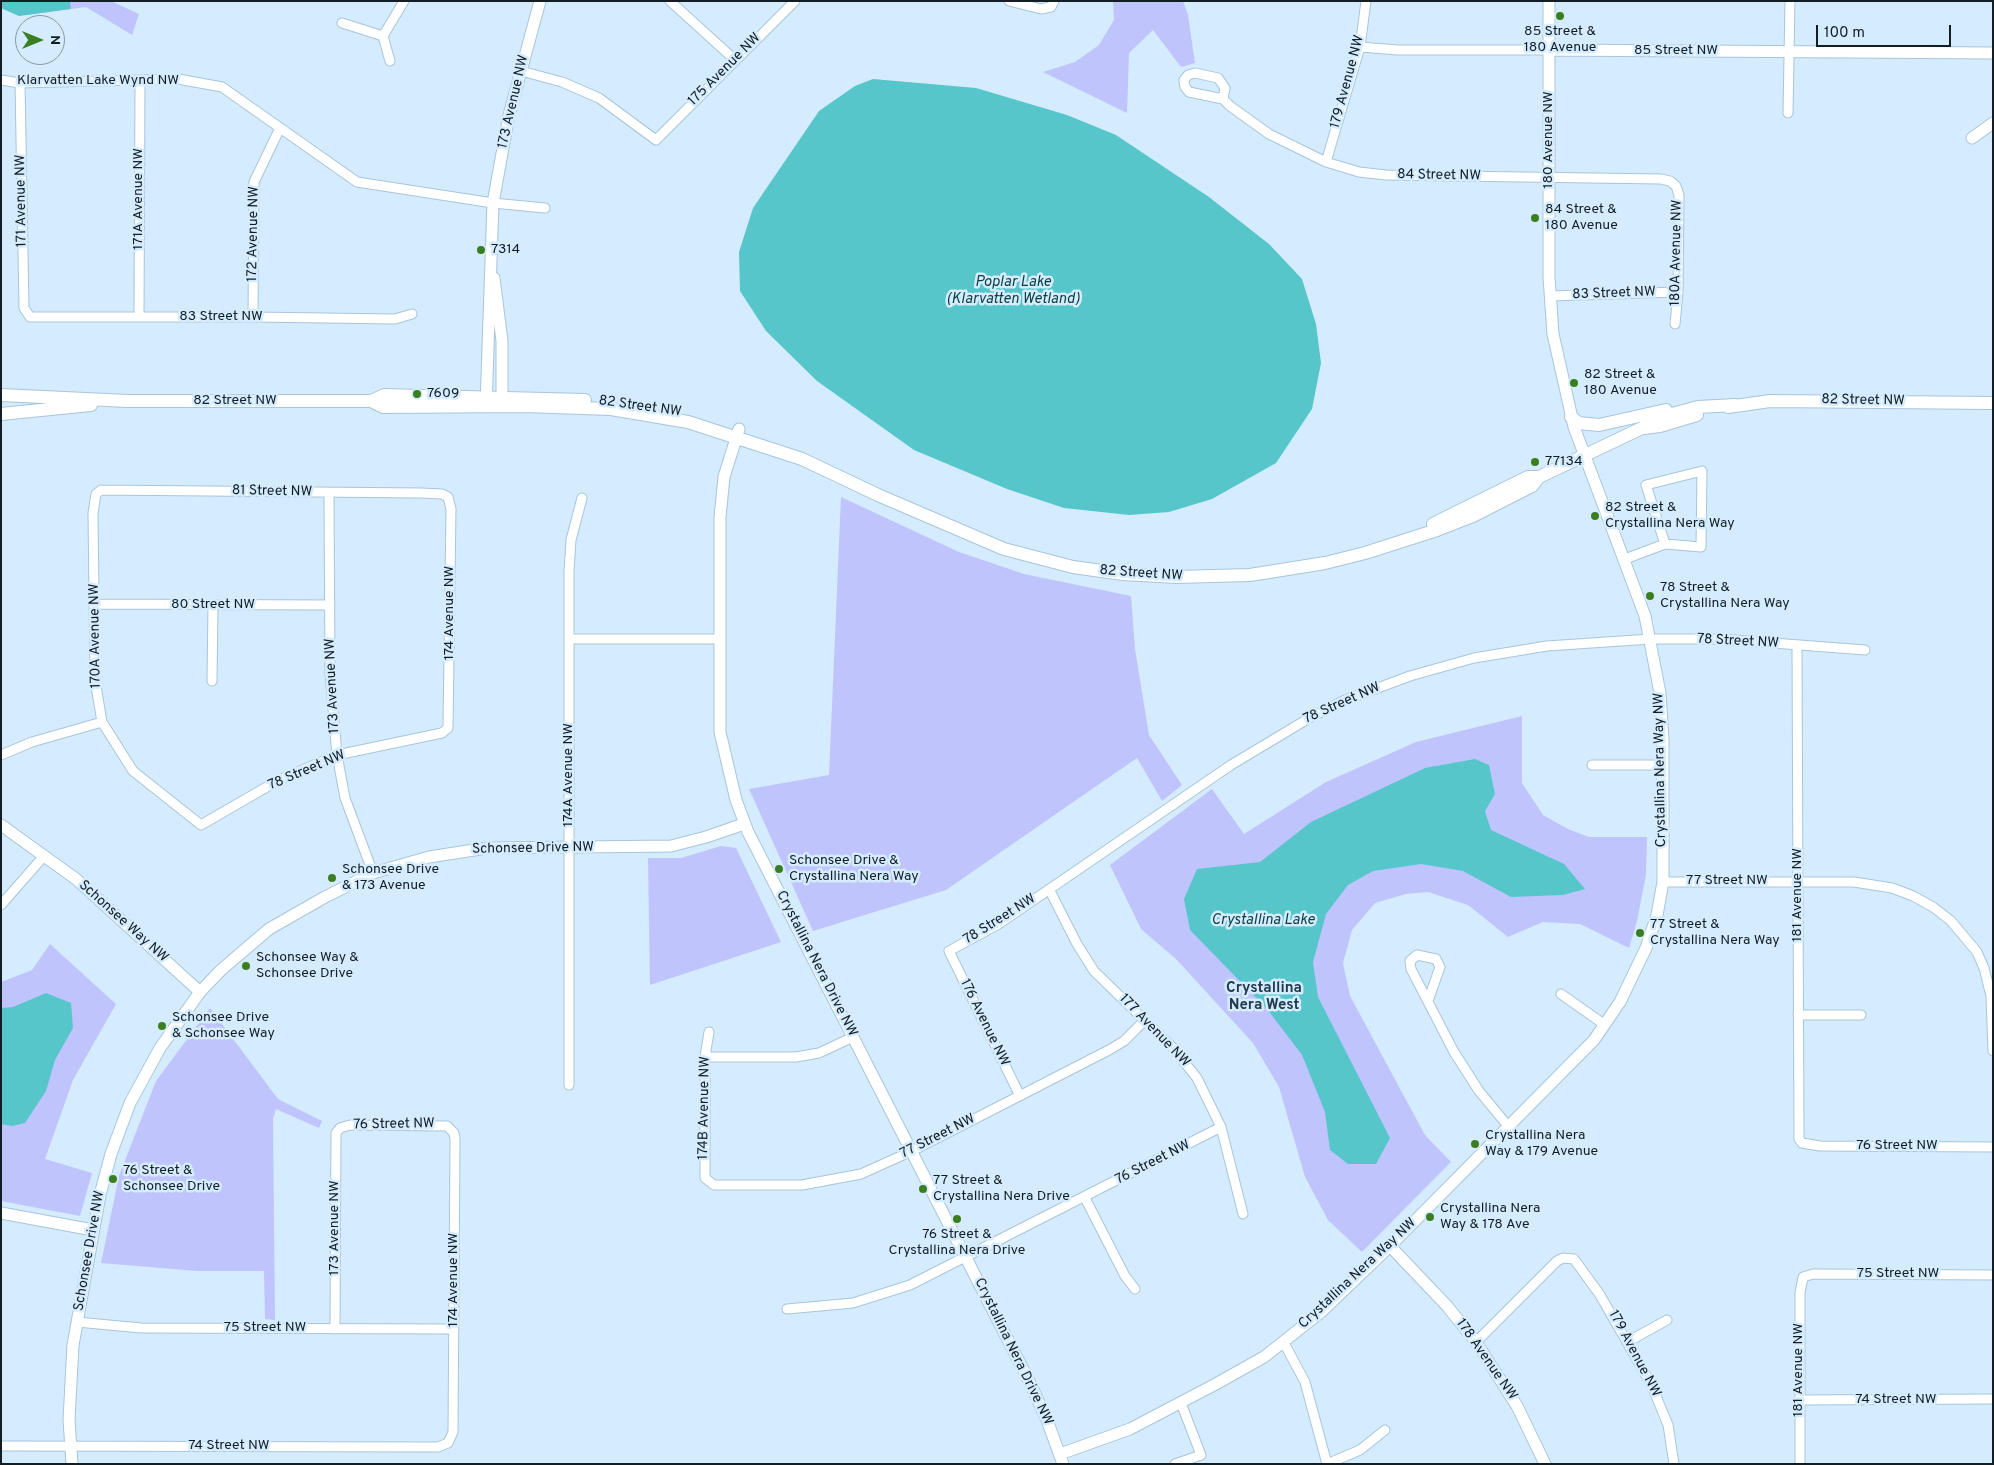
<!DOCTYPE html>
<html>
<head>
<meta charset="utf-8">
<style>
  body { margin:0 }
  #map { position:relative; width:1994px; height:1465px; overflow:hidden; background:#d4ecfe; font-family:Overpass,sans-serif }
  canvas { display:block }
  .frame { position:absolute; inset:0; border:2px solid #121d24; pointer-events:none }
  .north { position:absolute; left:15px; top:15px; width:50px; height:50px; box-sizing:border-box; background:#d4ecfe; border:1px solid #8699a7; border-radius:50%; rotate:90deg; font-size:14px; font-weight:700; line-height:20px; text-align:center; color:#121d24 }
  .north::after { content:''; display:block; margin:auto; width:18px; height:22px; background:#3b7e20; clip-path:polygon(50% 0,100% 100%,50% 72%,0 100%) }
  .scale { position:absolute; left:1816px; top:25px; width:135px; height:22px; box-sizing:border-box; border:2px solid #121d24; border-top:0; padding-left:6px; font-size:15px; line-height:18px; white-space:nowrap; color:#121d24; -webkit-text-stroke:4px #d4ecfe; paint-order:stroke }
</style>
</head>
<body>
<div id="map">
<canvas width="1994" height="1465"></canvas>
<div class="frame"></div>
<div class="north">N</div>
<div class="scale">100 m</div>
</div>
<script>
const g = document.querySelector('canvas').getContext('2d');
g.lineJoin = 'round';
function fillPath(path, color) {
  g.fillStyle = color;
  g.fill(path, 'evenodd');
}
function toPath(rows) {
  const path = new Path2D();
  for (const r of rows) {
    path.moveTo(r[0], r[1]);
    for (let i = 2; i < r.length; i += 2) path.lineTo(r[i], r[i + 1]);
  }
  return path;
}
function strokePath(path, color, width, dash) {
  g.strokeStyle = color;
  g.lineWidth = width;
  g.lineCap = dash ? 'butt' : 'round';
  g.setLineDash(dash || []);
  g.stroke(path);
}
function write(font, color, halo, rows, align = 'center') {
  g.font = font + ' Overpass,sans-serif';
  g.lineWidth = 5;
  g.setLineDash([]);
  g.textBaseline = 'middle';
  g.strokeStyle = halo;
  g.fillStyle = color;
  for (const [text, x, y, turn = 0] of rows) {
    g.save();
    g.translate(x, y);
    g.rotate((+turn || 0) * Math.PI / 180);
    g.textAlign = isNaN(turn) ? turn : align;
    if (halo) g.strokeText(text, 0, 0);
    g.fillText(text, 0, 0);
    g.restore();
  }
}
const green = toPath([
  [1,1,111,1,139,14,132,35,86,7,19,16,1,8],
  [1113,1,1183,1,1188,15,1195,63,1181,67,1153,30,1129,53,1127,113,1043,72,1075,62,1099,45,1114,20],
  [841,497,959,552,1024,574,1131,596,1135,649,1149,735,1182,785,1162,801,1137,758,946,890,813,931,749,789,829,775],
  [1522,716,1522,783,1543,815,1568,829,1589,837,1647,837,1646,875,1637,921,1629,948,1580,924,1543,922,1508,937,1468,905,1428,892,1406,894,1375,903,1352,930,1343,963,1350,996,1425,1135,1451,1162,1362,1252,1328,1220,1305,1177,1279,1087,1253,1043,1176,959,1141,929,1110,865,1212,789,1244,834,1326,782,1416,742],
  [721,846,736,848,781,942,650,985,648,858,681,858],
  [50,944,116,1004,73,1080,45,1159,92,1173,80,1216,1,1201,1,982,32,970],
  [210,1008,278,1099,322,1121,319,1128,276,1109,273,1119,275,1320,265,1319,264,1271,197,1271,101,1263,119,1176,156,1081]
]);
const water = toPath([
  [1,1,70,1,71,9,19,16,1,8],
  [873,79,976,88,1067,115,1116,135,1209,197,1269,244,1302,279,1316,324,1321,363,1312,409,1276,463,1212,499,1169,512,1129,515,1064,508,1007,489,914,450,817,381,766,331,740,291,739,252,753,208,819,111,855,86],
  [1475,759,1489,765,1495,794,1485,811,1491,830,1564,864,1585,889,1563,895,1511,897,1463,871,1421,864,1373,871,1348,885,1326,914,1313,962,1318,997,1390,1138,1376,1164,1348,1164,1330,1150,1325,1112,1302,1055,1267,1009,1190,930,1184,899,1197,869,1260,862,1311,822,1425,768],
  [46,993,71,1003,73,1028,55,1060,46,1091,25,1123,12,1126,1,1124,1,1008,13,1007]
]);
const minor = toPath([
  [670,1,735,60],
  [1009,1,1041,9,1051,7,1054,1],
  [342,23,383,36,390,61],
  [383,36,404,1],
  [1360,47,1398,50,1549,50],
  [521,71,562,82,599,98,656,140,795,1],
  [1,80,20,83,178,79,222,87,357,182,493,203,545,208],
  [20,83,24,308,30,317,253,317,395,319,412,314],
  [1223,99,1189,92,1185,87,1184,80,1188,75,1195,73,1218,78,1225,88,1223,99,1230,106,1269,134,1326,162,1359,172,1386,175,1661,179,1670,181,1676,186,1679,195,1678,292,1675,324],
  [1788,113,1790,1],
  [1326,162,1360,47,1366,1],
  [1550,296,1678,292],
  [139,317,140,80],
  [253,317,254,182,280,128],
  [101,490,421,493,442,494,448,497,451,509,448,728,442,733,337,755,277,781,201,825,133,771,102,722,95,680,93,513,96,494,101,490],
  [329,493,330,674,337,755,345,798,373,873],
  [1625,559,1665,544,1646,485,1702,471,1701,547,1665,544],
  [95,604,330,605],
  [569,639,719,639],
  [1797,646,1799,1139,1802,1143,1820,1146,1993,1147],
  [212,681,213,605],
  [1,755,32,742,102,722],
  [1592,765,1663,765],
  [1663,882,1854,882,1892,888,1913,896,1933,907,1951,921,1977,952,1984,968,1991,996,1993,1051],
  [1049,889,1077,944,1094,971,1173,1048,1197,1078,1221,1127,1243,1214],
  [1,905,44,856],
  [1561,994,1605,1025],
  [1428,1001,1440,967,1436,959,1417,955,1410,961,1411,969,1454,1052,1479,1091,1508,1126],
  [1798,1015,1861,1015],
  [709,1032,705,1057,705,1178,714,1185,802,1185,861,1174,912,1151,1109,1050,1124,1041,1145,1020],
  [705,1057,796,1057,819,1053,853,1037],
  [569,1085,569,571,571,540,582,498],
  [1020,1096,949,951,997,925,1231,765,1311,717,1343,701,1410,676,1474,658,1547,646,1651,639,1721,639,1865,650],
  [1085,1198,1125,1276,1135,1289],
  [787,1309,853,1303,910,1285,1221,1127],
  [77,1322,141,1328,454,1329],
  [1629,1341,1667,1320],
  [1476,1342,1557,1261,1563,1258,1574,1259,1600,1295,1651,1384,1668,1425,1674,1464],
  [1284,1343,1305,1382,1327,1464],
  [1799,1400,1993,1399],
  [1,1446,438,1447,448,1443,453,1432,455,1139,454,1133,447,1126,350,1125,340,1128,336,1133,335,1329],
  [1175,1464,1201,1455,1181,1403],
  [1327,1464,1360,1450,1385,1430],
  [1800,1464,1800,1293,1803,1277,1813,1274,1993,1275]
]);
const tertiary = toPath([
  [1549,50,1993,53],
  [1972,138,1993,123],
  [494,278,502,341,502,406],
  [486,406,493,203,509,115,540,1],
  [739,429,724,477,720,517,720,732,736,800,748,832,1029,1381,1047,1420,1063,1464],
  [1,825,76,879,200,992],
  [1,1213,93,1230],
  [1390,1246,1447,1306,1476,1342,1517,1406,1545,1464],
  [1060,1454,1130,1429,1214,1385,1264,1357,1321,1312,1390,1246,1594,1040,1620,1002,1646,948,1657,915,1663,882,1663,739,1660,693,1645,616,1574,427,1553,334,1549,277,1549,1],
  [72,1464,69,1420,73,1345,100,1195,111,1154,130,1103,160,1048,200,992,221,970,269,929,325,897,373,873,429,857,487,848,671,846,706,837,744,824]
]);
const secondary = toPath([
  [1,395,128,401,371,401,384,395,585,400],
  [371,401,383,407,524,406,611,409,688,422,802,459,878,495,1004,549,1073,567,1123,574,1176,577,1250,575,1325,563,1365,553,1437,530,1473,516,1532,486,1539,477,1642,428,1657,418,1698,407,1735,405],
  [1728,407,1770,401,1993,403],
  [1,414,91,405],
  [1571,417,1579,423,1599,425,1666,410],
  [1644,428,1660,426,1697,415],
  [1433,524,1528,477,1539,477]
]);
const markers = [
  [1560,16,5,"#3b7e20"],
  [1535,218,5,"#3b7e20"],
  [481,250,5,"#3b7e20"],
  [1574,383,5,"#3b7e20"],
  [417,394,5,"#3b7e20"],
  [1535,462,5,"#3b7e20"],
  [1595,516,5,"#3b7e20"],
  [1650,596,5,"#3b7e20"],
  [779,869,5,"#3b7e20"],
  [332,878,5,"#3b7e20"],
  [1640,933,5,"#3b7e20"],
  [246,966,5,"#3b7e20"],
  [162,1026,5,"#3b7e20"],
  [1475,1144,5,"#3b7e20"],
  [113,1179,5,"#3b7e20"],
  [923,1189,5,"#3b7e20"],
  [1430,1217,5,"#3b7e20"],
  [957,1219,5,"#3b7e20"]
];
const poiNames = [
  ["85 Street &",1560,32,"center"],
  ["180 Avenue",1560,48,"center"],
  ["84 Street &",1545,210],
  ["180 Avenue",1545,226],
  ["7314",491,250],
  ["82 Street &",1584,375],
  ["180 Avenue",1584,391],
  ["7609",427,394],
  ["77134",1545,462],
  ["82 Street &",1605,508],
  ["Crystallina Nera Way",1605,524],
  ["78 Street &",1660,588],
  ["Crystallina Nera Way",1660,604],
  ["Schonsee Drive &",789,861],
  ["Crystallina Nera Way",789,877],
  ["Schonsee Drive",342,870],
  ["& 173 Avenue",342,886],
  ["77 Street &",1650,925],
  ["Crystallina Nera Way",1650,941],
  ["Schonsee Way &",256,958],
  ["Schonsee Drive",256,974],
  ["Schonsee Drive",172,1018],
  ["& Schonsee Way",172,1034],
  ["Crystallina Nera",1485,1136],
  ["Way & 179 Avenue",1485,1152],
  ["76 Street &",123,1171],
  ["Schonsee Drive",123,1187],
  ["77 Street &",933,1181],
  ["Crystallina Nera Drive",933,1197],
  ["Crystallina Nera",1440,1209],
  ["Way & 178 Ave",1440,1225],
  ["76 Street &",957,1235,"center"],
  ["Crystallina Nera Drive",957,1251,"center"]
];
const streetNames = [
  ["85 Street NW",1676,51],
  ["175 Avenue NW",725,70,-45],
  ["Klarvatten Lake Wynd NW",98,81],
  ["179 Avenue NW",1348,82,-75],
  ["173 Avenue NW",514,102,-77],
  ["180 Avenue NW",1549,140,-90],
  ["84 Street NW",1439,176,1],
  ["171A Avenue NW",139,199,-90],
  ["171 Avenue NW",22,201,-91],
  ["172 Avenue NW",254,234,-89],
  ["180A Avenue NW",1677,253,-89],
  ["83 Street NW",1614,294,-2],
  ["83 Street NW",221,317],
  ["82 Street NW",235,401],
  ["82 Street NW",1863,401,1],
  ["82 Street NW",640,407,8],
  ["81 Street NW",272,492,1],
  ["82 Street NW",1141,574,4],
  ["80 Street NW",213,605],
  ["174 Avenue NW",450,613,-90],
  ["170A Avenue NW",96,636,-91],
  ["78 Street NW",1738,642,3],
  ["173 Avenue NW",333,686,-93],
  ["78 Street NW",1342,704,-24],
  ["Crystallina Nera Way NW",1661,770,-91],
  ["78 Street NW",307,771,-23],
  ["174A Avenue NW",569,775,-90],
  ["Schonsee Drive NW",533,849,-1],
  ["77 Street NW",1727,881],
  ["181 Avenue NW",1798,895,-90],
  ["78 Street NW",1000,920,-32],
  ["Schonsee Way NW",123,922,42],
  ["Crystallina Nera Drive NW",816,964,63],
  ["176 Avenue NW",984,1023,64],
  ["177 Avenue NW",1154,1031,46],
  ["174B Avenue NW",705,1108,-89],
  ["76 Street NW",394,1125,-1],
  ["77 Street NW",938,1137,-27],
  ["76 Street NW",1897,1146],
  ["76 Street NW",1153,1163,-27],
  ["173 Avenue NW",335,1228,-90],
  ["Schonsee Drive NW",90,1251,-80],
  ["Crystallina Nera Way NW",1358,1274,-43],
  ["75 Street NW",1898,1274],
  ["174 Avenue NW",454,1280,-90],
  ["75 Street NW",265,1328],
  ["Crystallina Nera Drive NW",1013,1352,64],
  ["179 Avenue NW",1634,1354,62],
  ["178 Avenue NW",1486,1360,55],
  ["181 Avenue NW",1799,1370,-90],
  ["74 Street NW",1896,1400],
  ["74 Street NW",229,1446]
];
const waterNames = [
  ["Poplar Lake",1013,283],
  ["(Klarvatten Wetland)",1013,300],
  ["Crystallina Lake",1263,921]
];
const neighbourhoodNames = [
  ["Crystallina",1264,989],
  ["Nera West",1264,1006]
];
fillPath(green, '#c0c4fd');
fillPath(water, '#56c6cb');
strokePath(minor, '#a8c5db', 11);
strokePath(tertiary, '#a8c5db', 13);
strokePath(secondary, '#a8c5db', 14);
strokePath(minor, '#fff', 9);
strokePath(tertiary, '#fff', 11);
strokePath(secondary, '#fff', 12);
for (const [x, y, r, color] of markers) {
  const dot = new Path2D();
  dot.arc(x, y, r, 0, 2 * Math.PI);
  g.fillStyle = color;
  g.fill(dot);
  strokePath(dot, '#d4ecfe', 2);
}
write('14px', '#121d24', '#d4ecfe', poiNames, 'left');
write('14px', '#121d24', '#d4ecfe', streetNames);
write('italic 15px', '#093e41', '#d4ecfe', waterNames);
write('bold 15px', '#233b4d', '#d4ecfe', neighbourhoodNames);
</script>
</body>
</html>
